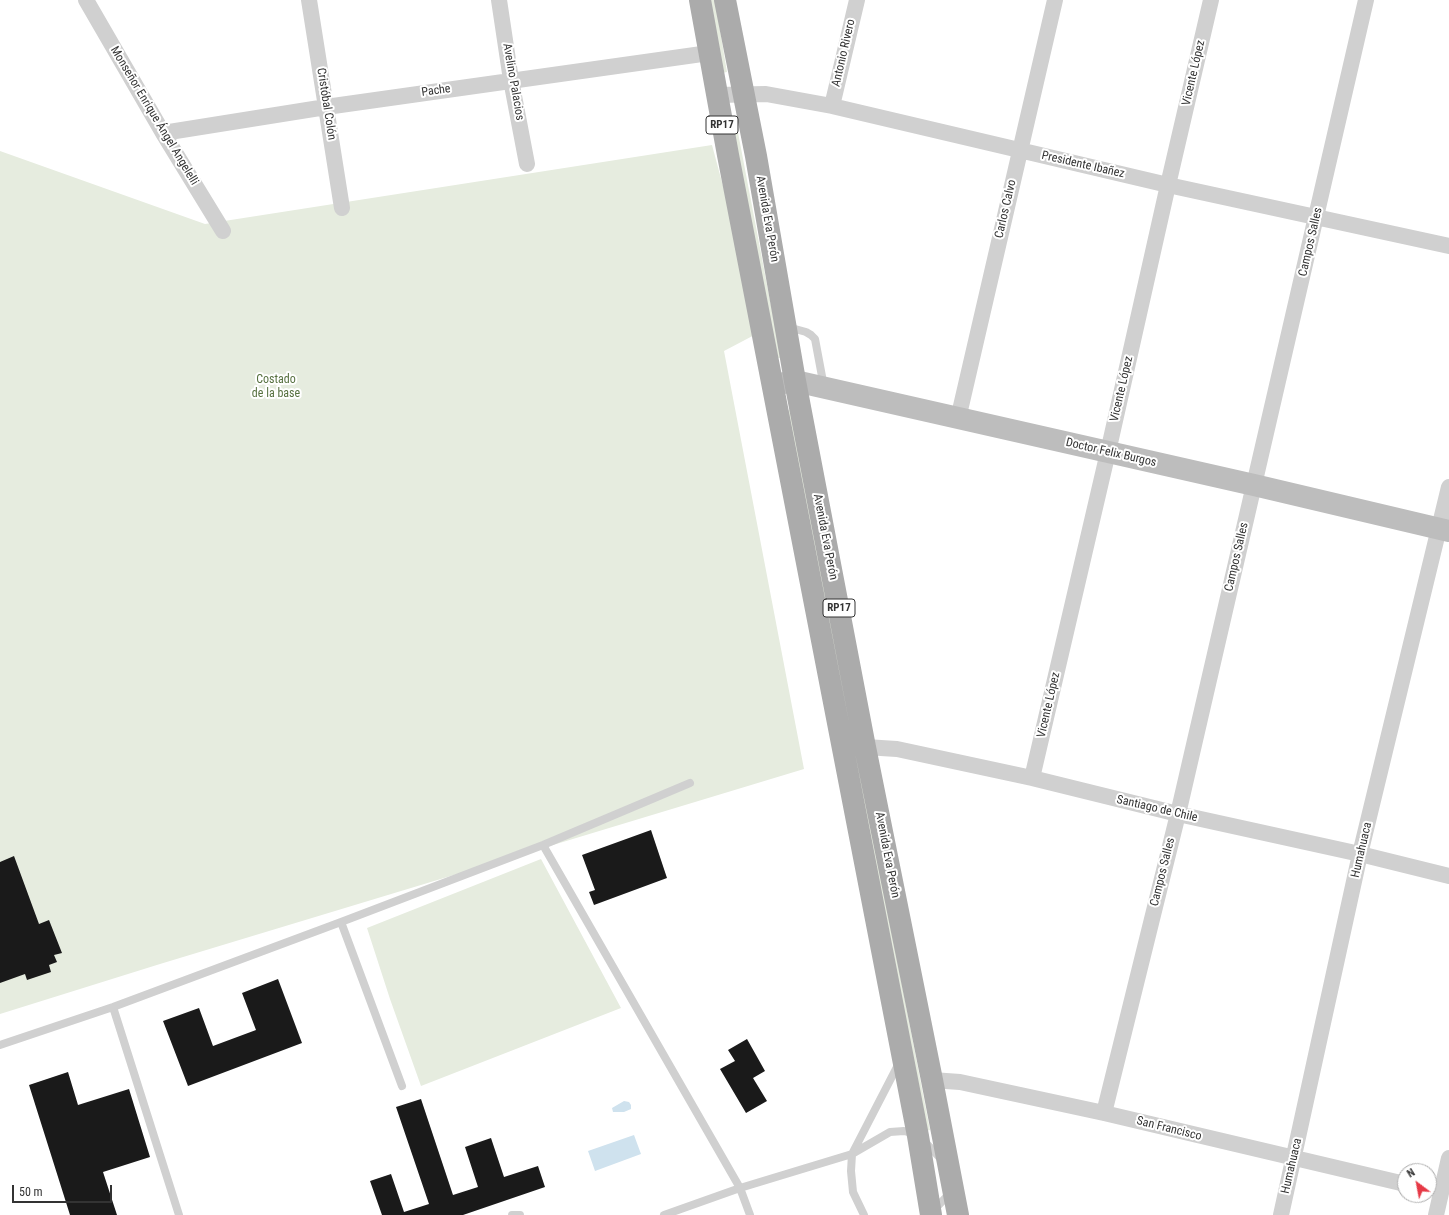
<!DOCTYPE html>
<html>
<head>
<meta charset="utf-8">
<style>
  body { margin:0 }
  #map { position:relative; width:1449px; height:1215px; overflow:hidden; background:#fff; font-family:"Roboto Condensed",sans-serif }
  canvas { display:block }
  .north { position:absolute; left:1397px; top:1163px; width:40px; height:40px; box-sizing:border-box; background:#fff; border:1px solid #adadad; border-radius:50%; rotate:328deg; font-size:11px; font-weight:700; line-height:16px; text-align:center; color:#333 }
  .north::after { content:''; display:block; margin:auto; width:14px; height:18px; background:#e63946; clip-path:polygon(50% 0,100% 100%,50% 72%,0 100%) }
  .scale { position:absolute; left:12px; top:1185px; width:100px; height:18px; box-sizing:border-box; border:2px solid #333; border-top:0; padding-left:5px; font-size:12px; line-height:14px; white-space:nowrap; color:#333; -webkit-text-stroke:3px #fff; paint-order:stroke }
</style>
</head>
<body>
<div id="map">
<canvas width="1449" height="1215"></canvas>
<div class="north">N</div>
<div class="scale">50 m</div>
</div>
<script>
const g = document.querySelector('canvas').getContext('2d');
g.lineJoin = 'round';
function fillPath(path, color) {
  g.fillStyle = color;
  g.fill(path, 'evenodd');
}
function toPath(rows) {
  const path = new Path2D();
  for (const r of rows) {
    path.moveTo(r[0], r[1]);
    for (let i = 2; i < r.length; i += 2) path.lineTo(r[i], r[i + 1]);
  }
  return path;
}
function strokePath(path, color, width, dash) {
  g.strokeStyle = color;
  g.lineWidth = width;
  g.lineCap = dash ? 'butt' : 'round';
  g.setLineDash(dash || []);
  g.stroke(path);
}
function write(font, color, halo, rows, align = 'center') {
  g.font = font + ' "Roboto Condensed",sans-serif';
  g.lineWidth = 4;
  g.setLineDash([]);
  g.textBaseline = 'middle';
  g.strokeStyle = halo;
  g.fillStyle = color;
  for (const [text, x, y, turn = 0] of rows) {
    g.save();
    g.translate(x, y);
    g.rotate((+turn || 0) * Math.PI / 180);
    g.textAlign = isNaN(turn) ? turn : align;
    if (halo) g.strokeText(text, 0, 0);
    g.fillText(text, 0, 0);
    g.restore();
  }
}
const green = toPath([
  [709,0,715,0,727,72,722,73],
  [734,118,736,122,781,358,778,358,731,119],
  [712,145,762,331,724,351,804,769,160,964,0,1014,0,151,205,224],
  [791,409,930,1130,926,1131,787,411],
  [541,859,621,1008,421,1086,390,999,367,928]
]);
const water = toPath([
  [624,1101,629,1102,631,1105,631,1109,624,1112,613,1112,612,1108],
  [634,1135,641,1154,595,1171,588,1151]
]);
const building = toPath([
  [651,830,667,878,594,905,589,892,595,890,582,855],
  [14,856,39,924,49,920,62,953,54,955,57,962,49,965,51,972,27,980,25,974,0,983,0,862],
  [278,979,302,1043,188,1086,163,1021,199,1008,213,1046,256,1030,242,993],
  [747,1039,765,1071,753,1078,767,1101,746,1113,720,1069,735,1061,728,1050],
  [68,1072,78,1105,129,1089,150,1157,103,1172,117,1215,70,1215,29,1085],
  [421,1099,453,1195,478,1187,465,1147,491,1138,504,1177,538,1166,545,1187,463,1215,382,1215,370,1181,391,1174,404,1212,429,1204,396,1107]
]);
const lane = toPath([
  [788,327,806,332,811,335,815,339,824,387],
  [543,845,740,1188,750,1215],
  [341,922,402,1086],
  [113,1007,179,1215],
  [0,1045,113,1007,341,922,543,845,690,783],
  [924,1141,942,1160],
  [933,1211,951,1192],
  [512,1215,520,1215],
  [664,1215,740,1188,852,1154,890,1132,904,1131,915,1134],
  [864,1215,853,1192,851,1171,852,1154,899,1063]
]);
const street = toPath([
  [86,0,163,133,223,231],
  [309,0,342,208],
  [499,0,511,80,527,164],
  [717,95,766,94,832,106,1168,185,1449,246],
  [832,106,857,0],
  [163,133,326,107,709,53],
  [958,419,1055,0],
  [865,747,897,749,1032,778,1178,814,1360,854,1449,876],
  [1032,778,1108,452,1168,185,1211,0],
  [932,1080,960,1082,1104,1113,1405,1184],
  [1104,1113,1178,814,1366,0],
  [1281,1215,1360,854,1449,487],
  [1436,1215,1449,1158]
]);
const secondary = toPath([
  [773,385,795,381,1254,485,1449,531]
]);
const primary = toPath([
  [700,0,728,155,918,1136,931,1215],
  [725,0,756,156,795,381,865,747,932,1080,958,1215]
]);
const shields = [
  [722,125,32],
  [839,608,32]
];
const shieldNames = [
  ["RP17",722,125],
  ["RP17",839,608]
];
const streetNames = [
  ["Antonio Rivero",844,53,-77],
  ["Vicente López",1194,73,-77],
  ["Avelino Palacios",513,82,80],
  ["Pache",436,91,-8],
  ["Cristóbal Colón",326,104,81],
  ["Monseñor Enrique Ángel Angelelli",154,116,59],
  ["Presidente Ibañez",1083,165,13],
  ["Carlos Calvo",1006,209,-77],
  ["Avenida Eva Perón",767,219,80],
  ["Campos Salles",1311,242,-77],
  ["Vicente López",1122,389,-77],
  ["Doctor Felix Burgos",1111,453,13],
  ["Avenida Eva Perón",825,537,79],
  ["Campos Salles",1237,557,-77],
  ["Vicente López",1049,705,-77],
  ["Santiago de Chile",1157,809,13],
  ["Humahuaca",1362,850,-77],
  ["Avenida Eva Perón",887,855,79],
  ["Campos Salles",1163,872,-76],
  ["San Francisco",1169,1129,14],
  ["Humahuaca",1292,1166,-77]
];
const parkNames = [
  ["Costado",276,380],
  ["de la base",276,394]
];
fillPath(green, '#e6ecdf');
fillPath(water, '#cfe2ee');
fillPath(building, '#1a1a1a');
strokePath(lane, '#d0d0d0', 8);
strokePath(street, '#d0d0d0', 16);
strokePath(secondary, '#bdbdbd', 22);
strokePath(primary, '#ababab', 22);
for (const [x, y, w] of shields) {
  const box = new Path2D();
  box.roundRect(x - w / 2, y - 9, w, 18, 3);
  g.fillStyle = '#fff';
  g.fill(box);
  strokePath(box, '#333', 1);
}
write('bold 11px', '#333', null, shieldNames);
write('12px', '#333', '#fff', streetNames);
write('12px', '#56703f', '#fff', parkNames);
</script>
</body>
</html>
